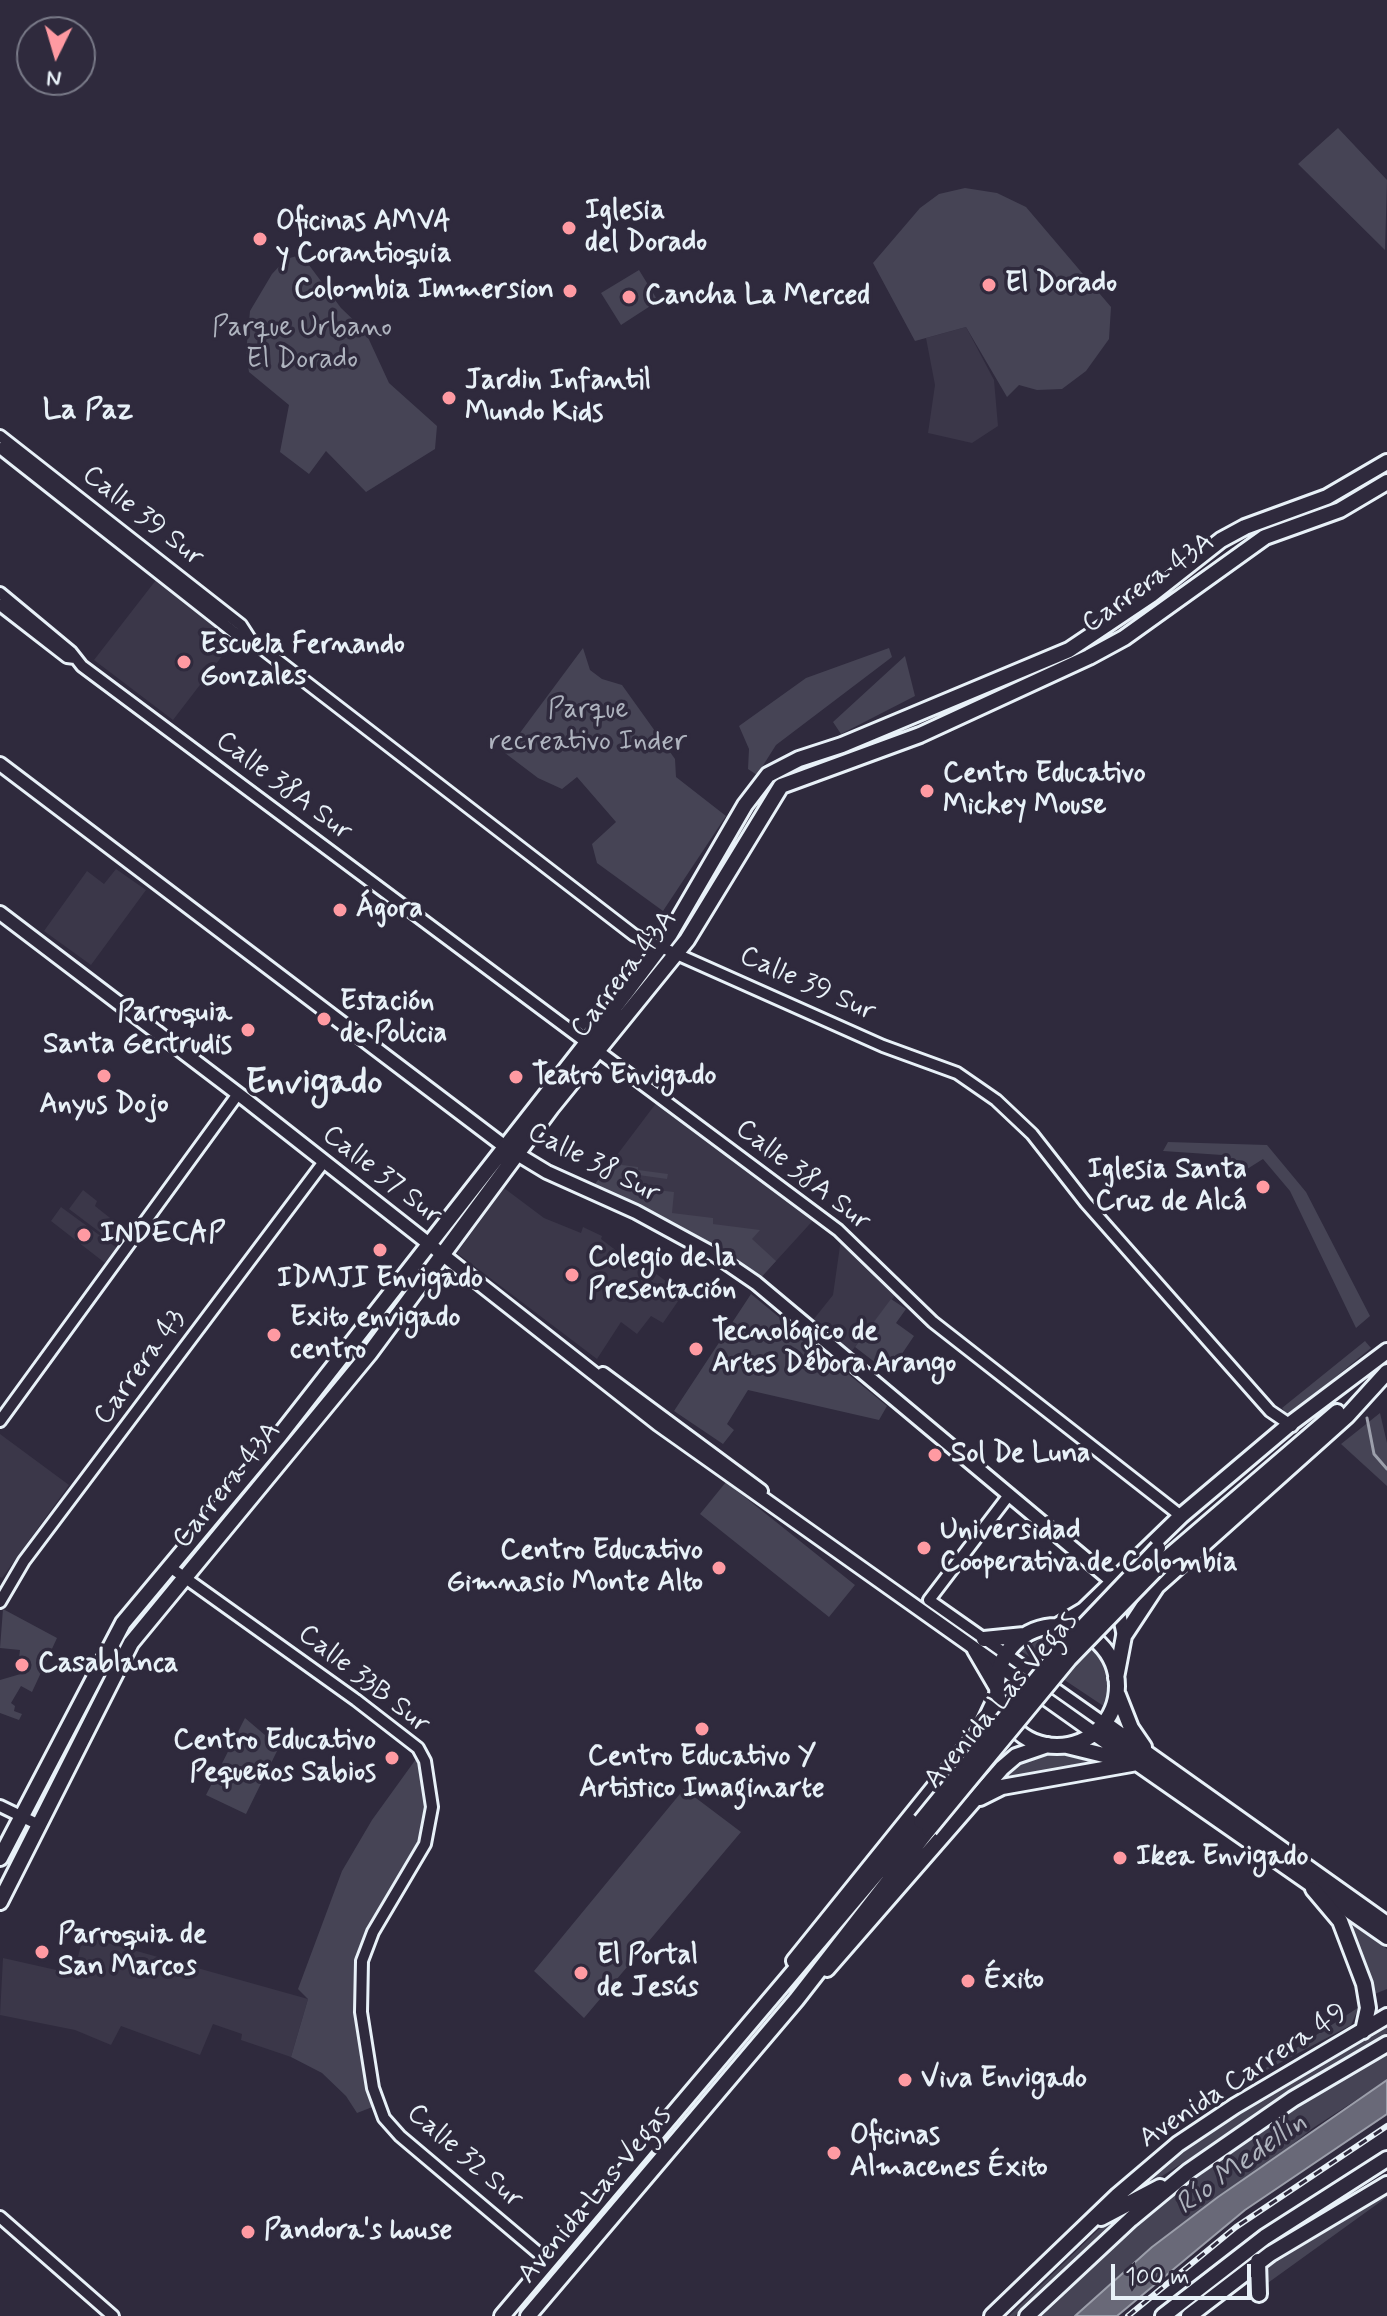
<!DOCTYPE html>
<html>
<head>
<meta charset="utf-8">
<style>
  body { margin:0 }
  #map { position:relative; width:1387px; height:2316px; overflow:hidden; background:#2f2a3d; font-family:Mynerve,sans-serif }
  canvas { display:block }
  .north { position:absolute; left:16px; top:16px; width:80px; height:80px; box-sizing:border-box; background:#2f2a3d; border:2px solid #797a88; border-radius:50%; rotate:185deg; font-size:22px; font-weight:700; line-height:32px; text-align:center; color:#e8f1f8 }
  .north::after { content:''; display:block; margin:auto; width:28px; height:36px; background:#ff9aa2; clip-path:polygon(50% 0,100% 100%,50% 72%,0 100%) }
  .scale { position:absolute; left:1111px; top:2264px; width:140px; height:36px; box-sizing:border-box; border:4px solid #e8f1f8; border-top:0; padding-left:10px; font-size:24px; line-height:28px; white-space:nowrap; color:#e8f1f8; -webkit-text-stroke:6px #2f2a3d; paint-order:stroke }
</style>
</head>
<body>
<div id="map">
<canvas width="1387" height="2316"></canvas>
<div class="north">N</div>
<div class="scale">100 m</div>
</div>
<script>
const g = document.querySelector('canvas').getContext('2d');
g.lineJoin = 'round';
function fillPath(path, color) {
  g.fillStyle = color;
  g.fill(path, 'evenodd');
}
function toPath(rows) {
  const path = new Path2D();
  for (const r of rows) {
    if (r.length === 3) {
      path.moveTo(r[0] + r[2], r[1]);
      path.arc(r[0], r[1], r[2], 0, 2 * Math.PI);
      continue;
    }
    path.moveTo(r[0], r[1]);
    for (let i = 2; i < r.length; i += 2) path.lineTo(r[i], r[i + 1]);
  }
  return path;
}
function strokePath(path, color, width, dash) {
  g.strokeStyle = color;
  g.lineWidth = width;
  g.lineCap = dash ? 'butt' : 'round';
  g.setLineDash(dash || []);
  g.stroke(path);
}
function write(font, color, halo, rows, align = 'center') {
  g.font = font + ' Mynerve,sans-serif';
  g.lineWidth = 7;
  g.setLineDash([]);
  g.textBaseline = 'middle';
  g.strokeStyle = halo;
  g.fillStyle = color;
  for (const [text, x, y, turn = 0] of rows) {
    g.save();
    g.translate(x, y);
    g.rotate((+turn || 0) * Math.PI / 180);
    g.textAlign = isNaN(turn) ? turn : align;
    if (halo) g.strokeText(text, 0, 0);
    g.fillText(text, 0, 0);
    g.restore();
  }
}
const built = toPath([
  [966,327,994,380,998,426,972,443,928,433,935,385,926,338],
  [156,580,236,638,173,720,94,660],
  [116,869,146,890,91,965,44,931,87,871,104,884],
  [660,1098,818,1215,756,1283,589,1192],
  [504,1188,544,1218,581,1233,583,1227,602,1236,601,1239,622,1255,626,1251,683,1294,663,1323,651,1316,637,1334,621,1322,597,1359,457,1253],
  [83,1190,97,1201,95,1206,129,1233,118,1246,69,1209],
  [61,1207,117,1248,105,1263,51,1221],
  [841,1239,900,1289,851,1352,813,1320,833,1295],
  [0,1434,69,1485,2,1578,0,1577],
  [83,1936,308,1999,291,2057,241,2040,242,2034,213,2024,200,2055,121,2026,111,2045,75,2030,0,2015,3,1958,74,1974]
]);
const green = toPath([
  [1338,128,1387,180,1385,250,1298,164],
  [965,188,997,193,1026,207,1111,307,1109,339,1086,371,1062,389,1037,390,1019,385,1007,397,966,327,915,341,873,263,920,208,939,194],
  [297,256,306,261,341,308,365,331,389,383,437,426,435,449,366,492,326,451,309,474,280,452,289,405,249,372,246,353,250,311,272,274,286,259],
  [639,270,658,301,621,325,601,293],
  [583,648,590,670,602,679,622,685,675,759,676,777,726,816,663,911,597,863,592,844,616,822,577,777,562,789,538,778,505,753],
  [889,648,892,657,776,745,757,775,748,769,749,749,739,726,806,678],
  [905,656,915,696,841,734,833,722],
  [1168,1142,1267,1145,1306,1192,1370,1316,1356,1328,1290,1191,1263,1159,1244,1171,1222,1155,1163,1151],
  [614,1159,622,1165,638,1167,638,1170,668,1174,667,1179,631,1174,630,1187,674,1192,672,1213,713,1218,713,1224,760,1230,752,1239,776,1261,756,1283,589,1192],
  [751,1294,887,1406,879,1420,748,1390,727,1424,734,1430,723,1444,674,1411],
  [891,1299,906,1309,896,1323,914,1336,889,1373,855,1347],
  [1365,1341,1371,1348,1288,1416,1282,1408],
  [1380,1413,1387,1443,1387,1486,1341,1444],
  [726,1482,855,1585,829,1617,700,1514],
  [3,1609,57,1638,32,1692,21,1686,11,1703,15,1706,14,1711,22,1714,19,1720,0,1713,0,1680,24,1673,27,1660,19,1658,20,1650,0,1648],
  [1055,1635,1081,1643,1097,1653,1107,1667,1109,1695,1105,1707,1021,1651,1043,1637],
  [245,1718,279,1747,246,1814,206,1795],
  [1075,1752,1098,1757,1096,1766,1007,1781,1002,1776,1034,1755],
  [416,1759,423,1771,427,1801,425,1819,419,1839,357,1959,355,2015,375,2106,357,2113,346,2096,322,2073,291,2057,308,1999,298,1989,342,1871,372,1820],
  [684,1789,741,1832,584,2018,534,1971],
  [1347,1919,1387,1949,1387,1989,1372,1995,1343,1921],
  [1359,2007,1351,2025,1246,2081],
  [1387,2026,1387,2033,1126,2199,1175,2157,1245,2110],
  [1387,2052,1387,2080,1313,2128,1075,2316,1042,2316,1126,2236,1186,2186,1261,2130],
  [1387,2196,1387,2197,1265,2285,1266,2267],
  [1142,2201,1015,2316,1009,2316,1099,2229]
]);
const water = toPath([
  [1387,2080,1387,2114,1245,2210,1117,2316,1075,2316,1152,2247,1218,2197,1387,2080]
]);
const stream = toPath([
  [1367,1418,1374,1454,1387,1469]
]);
const tertiary = toPath([
  [0,436,241,625,250,639],
  [0,448,236,634,250,639,634,935,883,1046,957,1073,996,1100,1032,1134,1086,1203,1270,1411,1292,1426],
  [0,593,71,652,82,666,838,1230,933,1322,1181,1516],
  [0,605,67,657,75,658],
  [0,1421,238,1094],
  [1009,1495,929,1600,1104,1723],
  [170,1567,356,1700,418,1748,425,1761,432,1807,425,1844,373,1932,362,1961,361,2012,373,2088,384,2118,400,2136,548,2261],
  [0,1602,24,1561,323,1163],
  [0,1806,37,1824],
  [0,2217,113,2316]
]);
const secondary = toPath([
  [0,764,504,1146,547,1172,636,1212,715,1255,756,1283,1112,1581,1124,1636],
  [0,913,246,1100,658,1424,1094,1733],
  [603,1374,761,1491]
]);
const primary = toPath([
  [1167,1558,1337,1412],
  [1057,1686,60],
  [1057,1626,1084,1610,1181,1516,1290,1424,1387,1351],
  [984,1639,1024,1635],
  [975,1650,996,1686],
  [1116,1678,1124,1636,1157,1586,1347,1416,1387,1372],
  [1118,1695,1131,1728,1144,1747],
  [1104,1723,1387,1924],
  [1094,1733,1387,1937],
  [1067,1746,1128,1761],
  [980,1798,1002,1787,1137,1763],
  [0,1858,123,1623,280,1435,628,990,670,934,745,805,768,775,799,759,842,745,1069,650,1151,595,1221,540,1245,527,1327,497,1387,462],
  [0,1902,131,1643,369,1354,551,1108,687,940,781,786,920,735,1089,657,1124,638,1265,537,1340,510,1387,482],
  [794,1961,981,1729,997,1695],
  [827,1969,1002,1768,1016,1756,1048,1745],
  [502,2316,921,1821],
  [528,2316,796,2000,929,1829]
]);
const trunk = toPath([
  [1313,1889,1340,1921,1364,1984,1368,2008,1363,2031],
  [1101,2218,1160,2187],
  [1258,2261,1259,2294],
  [992,2316,1118,2195,1178,2144,1235,2106,1387,2016],
  [1027,2316,1131,2219,1189,2171,1293,2099,1387,2044],
  [1163,2316,1265,2237,1387,2159],
  [1189,2316,1270,2254,1387,2184]
]);
const rail = toPath([
  [1128,2316,1236,2227,1387,2126]
]);
const primaryBridge = toPath([
  [921,1821,1058,1653,1158,1548],
  [929,1829,1069,1659,1167,1558]
]);
const markers = [
  [569,228,8,"#ff9aa2"],
  [260,239,8,"#ff9aa2"],
  [989,285,8,"#ff9aa2"],
  [570,291,8,"#ff9aa2"],
  [629,297,8,"#ff9aa2"],
  [449,398,8,"#ff9aa2"],
  [184,662,8,"#ff9aa2"],
  [927,791,8,"#ff9aa2"],
  [340,910,8,"#ff9aa2"],
  [324,1019,8,"#ff9aa2"],
  [248,1030,8,"#ff9aa2"],
  [104,1076,8,"#ff9aa2"],
  [516,1077,8,"#ff9aa2"],
  [1263,1187,8,"#ff9aa2"],
  [84,1235,8,"#ff9aa2"],
  [380,1250,8,"#ff9aa2"],
  [572,1275,8,"#ff9aa2"],
  [274,1335,8,"#ff9aa2"],
  [696,1349,8,"#ff9aa2"],
  [935,1455,8,"#ff9aa2"],
  [924,1548,8,"#ff9aa2"],
  [719,1568,8,"#ff9aa2"],
  [22,1665,8,"#ff9aa2"],
  [702,1729,8,"#ff9aa2"],
  [392,1758,8,"#ff9aa2"],
  [1120,1858,8,"#ff9aa2"],
  [42,1952,8,"#ff9aa2"],
  [581,1973,8,"#ff9aa2"],
  [968,1981,8,"#ff9aa2"],
  [905,2080,8,"#ff9aa2"],
  [834,2153,8,"#ff9aa2"],
  [248,2232,8,"#ff9aa2"]
];
const poiNames = [
  ["Iglesia",585,212],
  ["del Dorado",585,244],
  ["Oficinas AMVA",276,223],
  ["y Corantioquia",276,255],
  ["El Dorado",1005,285],
  ["Colombia Immersion",554,291,"right"],
  ["Cancha La Merced",645,297],
  ["Jardin Infantil",465,382],
  ["Mundo Kids",465,414],
  ["Escuela Fernando",200,646],
  ["Gonzales",200,678],
  ["Centro Educativo",943,775],
  ["Mickey Mouse",943,807],
  ["Ágora",356,910],
  ["Estación",340,1003],
  ["de Policia",340,1035],
  ["Parroquia",232,1014,"right"],
  ["Santa Gertrudis",232,1046,"right"],
  ["Teatro Envigado",532,1077],
  ["Anyus Dojo",104,1106,"center"],
  ["Iglesia Santa",1247,1171,"right"],
  ["Cruz de Alcá",1247,1203,"right"],
  ["INDECAP",100,1235],
  ["Colegio de la",588,1259],
  ["Presentación",588,1291],
  ["IDMJI Envigado",380,1280,"center"],
  ["Exito envigado",290,1319],
  ["centro",290,1351],
  ["Tecnológico de",712,1333],
  ["Artes Débora Arango",712,1365],
  ["Sol De Luna",951,1455],
  ["Universidad",940,1532],
  ["Cooperativa de Colombia",940,1564],
  ["Centro Educativo",703,1552,"right"],
  ["Gimnasio Monte Alto",703,1584,"right"],
  ["Casablanca",38,1665],
  ["Centro Educativo",376,1742,"right"],
  ["Pequeños Sabios",376,1774,"right"],
  ["Centro Educativo Y",702,1758,"center"],
  ["Artistico Imaginarte",702,1790,"center"],
  ["Ikea Envigado",1136,1858],
  ["Parroquia de",58,1936],
  ["San Marcos",58,1968],
  ["El Portal",597,1957],
  ["de Jesús",597,1989],
  ["Éxito",984,1981],
  ["Viva Envigado",921,2080],
  ["Oficinas",850,2137],
  ["Almacenes Éxito",850,2169],
  ["Pandora's house",264,2232]
];
const parkNames = [
  ["Parque Urbano",302,329],
  ["El Dorado",302,361],
  ["Parque",588,711],
  ["recreativo Inder",588,743]
];
const streetNames = [
  ["Calle 39 Sur",142,517,38],
  ["Carrera 43A",1149,584,-35],
  ["Calle 38A Sur",283,787,37],
  ["Carrera 43A",625,975,-52],
  ["Calle 39 Sur",807,985,24],
  ["Calle 38 Sur",593,1164,27],
  ["Calle 37 Sur",381,1176,38],
  ["Calle 38A Sur",802,1176,38],
  ["Carrera 43",141,1368,-54],
  ["Carrera 43A",228,1486,-51],
  ["Calle 33B Sur",363,1680,38],
  ["Avenida Las Vegas",1002,1701,-50],
  ["Avenida Carrera 49",1244,2077,-33],
  ["Calle 32 Sur",464,2157,41],
  ["Avenida Las Vegas",596,2196,-50]
];
const neighbourhoodNames = [
  ["La Paz",88,412]
];
const waterNames = [
  ["Río Medellín",1242,2165,-36]
];
const districtNames = [
  ["Envigado",314,1084]
];
fillPath(built, '#3b3749');
fillPath(green, '#464455');
fillPath(water, '#696978');
strokePath(water, '#9c9fab', 2);
strokePath(stream, '#9c9fab', 3);
strokePath(tertiary, '#e8f1f8', 16);
strokePath(secondary, '#e8f1f8', 18);
strokePath(primary, '#e8f1f8', 20);
strokePath(trunk, '#e8f1f8', 20);
strokePath(tertiary, '#2f2a3d', 10);
strokePath(secondary, '#2f2a3d', 12);
strokePath(primary, '#2f2a3d', 14);
strokePath(trunk, '#2f2a3d', 14);
strokePath(rail, '#e8f1f8', 6);
strokePath(rail, '#2f2a3d', 3, [9]);
strokePath(primaryBridge, '#e8f1f8', 20, []);
strokePath(primaryBridge, '#2f2a3d', 14);
for (const [x, y, r, color] of markers) {
  const dot = new Path2D();
  dot.arc(x, y, r, 0, 2 * Math.PI);
  g.fillStyle = color;
  g.fill(dot);
  strokePath(dot, '#2f2a3d', 3);
}
write('bold 28px', '#e8f1f8', '#2f2a3d', poiNames, 'left');
write('28px', '#afb4bf', '#2f2a3d', parkNames);
write('28px', '#e8f1f8', '#2f2a3d', streetNames);
write('bold 30px', '#e8f1f8', '#2f2a3d', neighbourhoodNames);
write('italic 30px', '#afb4be', '#2f2a3d', waterNames);
write('bold 36px', '#e8f1f8', '#2f2a3d', districtNames);
</script>
</body>
</html>
